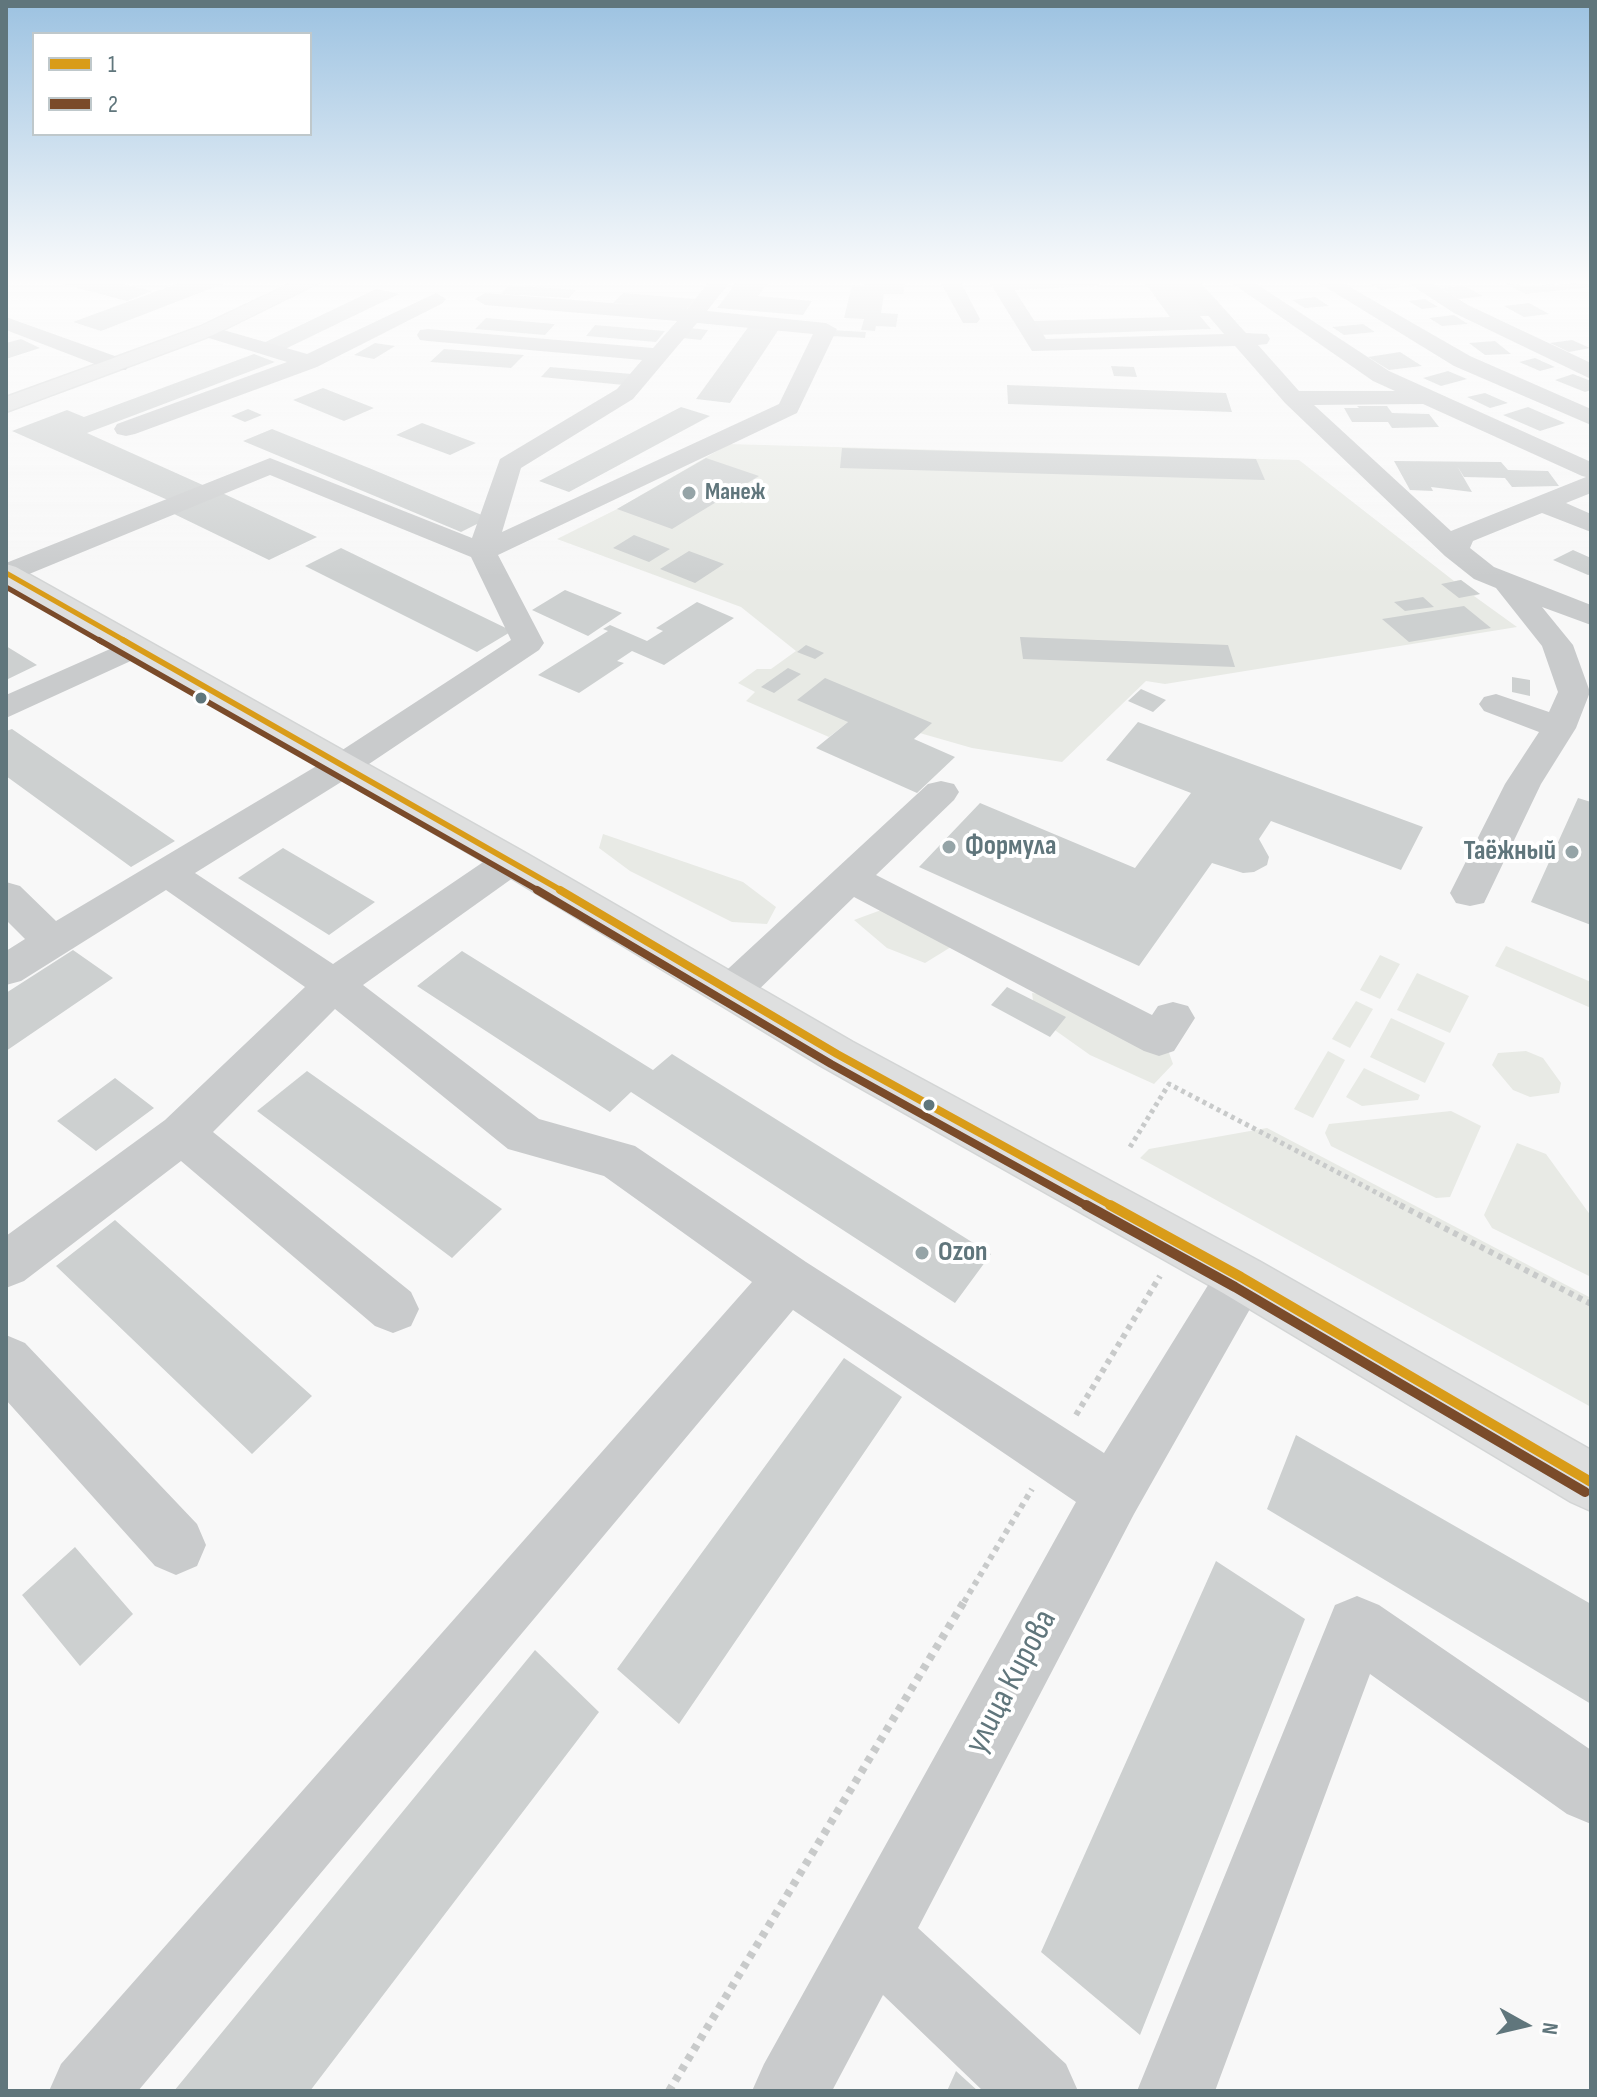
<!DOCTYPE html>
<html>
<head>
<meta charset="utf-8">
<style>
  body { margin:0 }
  #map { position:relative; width:1597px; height:2097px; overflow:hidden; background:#f8f8f8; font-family:"Sofia Sans Condensed",sans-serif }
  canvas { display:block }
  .frame { position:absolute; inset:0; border:8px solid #60767c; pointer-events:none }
  .legend { position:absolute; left:32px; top:32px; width:280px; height:104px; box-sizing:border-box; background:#fff; border:2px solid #bfc8cb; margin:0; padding:10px 14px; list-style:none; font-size:24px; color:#60767c }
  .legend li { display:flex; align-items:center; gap:16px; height:40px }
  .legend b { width:40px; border:2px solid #bfc8cb }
  .north { position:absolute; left:1485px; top:1985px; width:80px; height:80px; -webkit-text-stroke:6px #fff; paint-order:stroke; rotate:98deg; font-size:22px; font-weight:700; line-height:32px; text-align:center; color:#60767c }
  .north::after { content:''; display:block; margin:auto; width:28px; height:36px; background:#60767c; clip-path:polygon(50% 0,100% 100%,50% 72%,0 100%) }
</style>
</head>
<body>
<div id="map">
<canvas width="1597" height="2097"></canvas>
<div class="frame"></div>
<ul class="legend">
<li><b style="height:10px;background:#d99c19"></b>1</li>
<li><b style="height:10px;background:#7a4b2a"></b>2</li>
</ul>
<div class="north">N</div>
</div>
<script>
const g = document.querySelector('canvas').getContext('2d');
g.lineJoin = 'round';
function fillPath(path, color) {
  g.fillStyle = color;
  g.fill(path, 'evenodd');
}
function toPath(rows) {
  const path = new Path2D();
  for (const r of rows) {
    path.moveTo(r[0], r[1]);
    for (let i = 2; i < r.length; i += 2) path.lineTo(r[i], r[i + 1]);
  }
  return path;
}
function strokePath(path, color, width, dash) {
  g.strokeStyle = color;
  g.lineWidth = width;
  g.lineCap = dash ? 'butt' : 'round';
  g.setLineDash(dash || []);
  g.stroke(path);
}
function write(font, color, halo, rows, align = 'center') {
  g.font = font + ' "Sofia Sans Condensed",sans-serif';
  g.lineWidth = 8;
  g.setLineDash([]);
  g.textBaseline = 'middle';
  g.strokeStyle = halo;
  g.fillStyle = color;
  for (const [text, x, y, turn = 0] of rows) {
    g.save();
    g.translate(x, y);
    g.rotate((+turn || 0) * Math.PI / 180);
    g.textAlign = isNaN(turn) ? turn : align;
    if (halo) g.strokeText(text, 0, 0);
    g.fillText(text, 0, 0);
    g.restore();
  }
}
const green = toPath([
  [729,444,1299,460,1454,581,1461,580,1480,594,1474,596,1517,627,1165,684,1146,681,1062,762,972,748,857,715,829,737,746,701,755,692,738,683,757,669,771,669,796,651,741,607,557,539,617,509],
  [603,834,743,882,776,907,767,924,732,922,630,871,599,848],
  [884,909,951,947,925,963,887,948,854,920],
  [1506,946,1591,982,1591,1008,1495,966],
  [1380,955,1400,964,1380,999,1360,990],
  [1417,973,1469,996,1450,1033,1397,1010],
  [1032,993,1067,997,1168,1050,1173,1064,1154,1084,1090,1055,1035,1016],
  [1356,1001,1373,1009,1350,1048,1332,1039],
  [1391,1018,1445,1043,1425,1083,1370,1057],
  [1328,1051,1345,1060,1313,1118,1294,1109],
  [1526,1051,1543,1058,1561,1083,1559,1093,1530,1097,1513,1090,1492,1065,1498,1053],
  [1364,1068,1420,1095,1418,1100,1362,1106,1346,1097],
  [1451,1111,1481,1126,1450,1197,1436,1198,1331,1146,1325,1133,1329,1124],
  [1267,1128,1591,1298,1591,1407,1140,1158,1149,1149],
  [1517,1143,1546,1154,1591,1216,1591,1277,1492,1228,1484,1215]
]);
const building = toPath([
  [59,283,127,283,124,284,152,291,127,301],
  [179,283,225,283,101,331,73,322],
  [736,283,768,283,758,296,812,301,803,315,717,308],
  [864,283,905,283,903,294,884,294,881,313,898,314,896,327,876,326,875,331,861,330,864,319,844,318,852,285,864,286],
  [1009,283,1099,283,1099,286,1014,290],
  [1145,283,1181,283,1210,316,1200,316,1211,329,1037,335,1031,321,1170,317],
  [1368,283,1396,283,1404,287,1381,290],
  [1504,283,1526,286,1585,283,1591,287,1526,294],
  [509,285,576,290,569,298,501,294],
  [1464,286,1483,296,1459,299,1440,288],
  [376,289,399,294,281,351,257,346],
  [623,293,695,299,686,310,613,303],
  [1315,297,1329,306,1305,308,1292,300],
  [1425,299,1438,307,1422,309,1408,301],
  [1529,303,1549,314,1524,317,1504,306],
  [1454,315,1468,324,1442,326,1429,318],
  [486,318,555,324,545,335,475,329],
  [1363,324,1375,332,1344,335,1332,327],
  [595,325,665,331,656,342,586,336],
  [749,326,779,329,730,403,696,399],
  [690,328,708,330,701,340,682,338],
  [832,330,866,332,865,338,830,336],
  [21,339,40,348,6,359,6,343],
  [1572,340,1590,348,1569,352,1550,343],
  [1495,341,1511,354,1485,355,1469,343],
  [375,343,395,346,374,359,354,355],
  [444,349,524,355,511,368,430,362],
  [1400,352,1422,366,1389,370,1368,357],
  [254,354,275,362,87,433,205,486,170,501,12,431,67,410,84,417],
  [1535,358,1555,367,1540,371,1519,362],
  [1111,366,1134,367,1137,377,1114,376],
  [550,367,632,374,624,385,541,377],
  [1448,371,1467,379,1441,386,1423,378],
  [1573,374,1591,381,1591,390,1585,392,1555,380],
  [1007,385,1226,393,1232,412,1008,404],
  [323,388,374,408,344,421,293,400],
  [1485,393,1508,403,1490,408,1467,397],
  [1357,406,1387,406,1392,413,1429,414,1439,427,1392,428,1388,422,1352,422,1344,408,1359,408],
  [681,407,710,416,569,492,539,481],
  [1528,407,1565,423,1540,431,1503,415],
  [248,409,262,415,245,422,231,416],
  [422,423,476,443,450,455,396,435],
  [272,429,369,468,489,518,461,532,243,441],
  [842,448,1256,459,1265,480,840,468],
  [706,458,759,476,672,529,617,509],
  [1394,461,1501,462,1508,470,1548,471,1559,486,1512,487,1505,478,1464,477,1457,466,1472,492,1431,487,1433,491,1410,490],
  [220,492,317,537,269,560,172,513],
  [634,535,670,549,649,562,613,548],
  [341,548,512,631,477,652,305,566],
  [1573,550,1591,558,1591,574,1588,575,1553,560],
  [689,551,724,564,695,583,660,569],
  [1461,580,1480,594,1459,598,1441,584],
  [565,590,622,613,588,636,532,610],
  [1423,597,1434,607,1405,611,1394,602],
  [697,602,734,618,664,665,632,651,617,661,624,663,579,693,538,675,608,631,603,629,610,625,647,641,663,631,656,628],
  [1464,606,1491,628,1409,642,1382,619],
  [1020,637,1228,645,1235,667,1023,659],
  [806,645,824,653,815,659,797,652],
  [6,646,37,665,6,680],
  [788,668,801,674,774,693,761,687],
  [1512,677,1530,680,1530,696,1512,692],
  [825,678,932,723,914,739,955,757,917,793,816,748,848,722,797,700],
  [1141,689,1166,700,1153,712,1128,701],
  [1138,722,1423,827,1401,870,1271,821,1259,839,1269,857,1267,865,1254,872,1243,873,1212,863,1139,966,919,867,980,803,1135,868,1191,793,1106,760],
  [12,729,175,841,131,867,6,776,6,731],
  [1578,798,1591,802,1591,925,1531,902],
  [283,848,375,902,329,935,238,878],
  [73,950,113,978,6,1051,6,993],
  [462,951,653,1070,672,1054,991,1254,955,1303,631,1092,610,1112,417,986],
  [1007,987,1066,1017,1050,1037,991,1005],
  [307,1071,502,1209,452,1258,257,1111],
  [115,1078,154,1108,96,1151,57,1121],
  [115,1220,312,1396,252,1454,56,1266],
  [844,1358,902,1397,679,1724,617,1669],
  [1296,1435,1591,1604,1591,1704,1267,1509],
  [75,1547,133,1614,80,1666,22,1595],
  [1216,1561,1305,1619,1140,2035,1041,1952],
  [535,1650,599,1712,310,2091,174,2091],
  [956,2071,978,2091,947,2091]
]);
const pathFar2 = toPath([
  [1130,1147,1169,1084,1404,1207]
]);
const pathFar1 = toPath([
  [1400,1205,1591,1304],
  [1076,1415,1160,1276],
  [964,1602,1032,1489]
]);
const path = toPath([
  [669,2091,965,1600]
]);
const minor = toPath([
  [708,283,729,283,707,311,826,323,837,329,797,413,498,555,544,643,539,650,354,774,195,873,333,964,498,852,511,848,524,852,530,861,524,870,363,985,539,1119,635,1146,806,1262,1104,1453,1223,1261,1241,1254,1259,1261,1267,1277,1259,1293,1134,1514,918,1928,1066,2064,1078,2091,983,2091,883,1995,832,2091,752,2091,764,2064,1076,1502,793,1310,138,2091,49,2091,61,2064,752,1282,604,1176,508,1149,335,1009,213,1132,411,1292,419,1309,411,1326,393,1333,375,1326,181,1161,24,1281,6,1288,6,1236,165,1120,305,987,166,890,21,981,6,985,6,951,25,939,6,920,6,882,20,886,56,921,330,758,511,640,471,557,270,475,17,579,6,581,6,563,270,458,472,538,500,459,617,389,642,360,428,341,420,340,417,335,420,330,428,329,653,348,677,321,485,305,475,299,485,293,687,309,708,283],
  [697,323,813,334,779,404,502,532,521,468,633,399,697,323],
  [941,283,961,283,980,319,977,323,963,323,941,283],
  [990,283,1010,283,1046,339,1224,334,1180,283,1201,283,1246,333,1267,334,1270,339,1267,344,1258,345,1299,391,1395,391,1373,381,1232,283,1255,283,1389,371,1591,462,1591,493,1566,503,1591,514,1591,532,1542,513,1473,541,1470,548,1494,567,1591,605,1591,625,1542,607,1573,645,1590,692,1576,728,1541,784,1484,903,1470,906,1456,903,1450,893,1505,784,1539,732,1484,711,1479,704,1484,697,1496,694,1549,712,1558,692,1542,646,1496,588,1474,579,1445,556,1285,403,1235,346,1032,351,990,283],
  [1423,404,1582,476,1586,477,1451,531,1314,405,1423,404],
  [1319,283,1343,283,1470,356,1591,409,1591,425,1454,366,1319,283],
  [1408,283,1432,283,1468,305,1591,363,1591,379,1454,313,1408,283],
  [436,293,446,299,443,303,317,367,135,434,126,436,117,434,114,429,117,424,287,362,199,335,195,331,199,327,213,327,307,354,436,293],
  [6,317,126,360,129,365,126,370,110,370,6,330,6,317],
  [135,638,146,640,151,647,146,654,6,718,6,695,135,638],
  [941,781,954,784,959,792,954,800,876,875,1152,1015,1158,1006,1173,1002,1188,1006,1195,1018,1174,1051,1159,1056,1144,1051,854,897,746,1002,731,1007,716,1002,710,991,716,980,928,784,941,781],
  [6,1335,25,1343,197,1524,206,1545,197,1566,176,1575,155,1566,6,1400,6,1335],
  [1357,1596,1379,1605,1591,1750,1591,1824,1567,1814,1370,1674,1215,2091,1137,2091,1335,1605,1357,1596]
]);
const major = toPath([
  [292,283,318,283,213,335,6,412,6,397,199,327,292,283],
  [6,564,16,567,524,852,853,1042,1259,1261,1591,1450,1591,1511,1571,1502,1223,1293,821,1066,498,870,6,585,6,564]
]);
const bus1Far3 = toPath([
  [6,573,127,642]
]);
const bus1Far2 = toPath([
  [123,640,564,892]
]);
const bus1Far1 = toPath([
  [560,890,837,1054,1114,1207]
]);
const bus1 = toPath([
  [1110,1205,1241,1277,1591,1482]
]);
const bus2Far3 = toPath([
  [6,587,102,642]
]);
const bus2Far2 = toPath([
  [99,640,541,892]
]);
const bus2Far1 = toPath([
  [537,890,831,1064,1089,1207]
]);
const bus2 = toPath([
  [1086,1205,1235,1287,1585,1492]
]);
const markers = [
  [689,493,8,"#95a4a7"],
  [201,698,7,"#60767c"],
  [949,847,8,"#95a4a7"],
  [1572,852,8,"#95a4a7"],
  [929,1105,7,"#60767c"],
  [922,1253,8,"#95a4a7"]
];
const farPoinames = [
  ["Манеж",705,493]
];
const poiNames = [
  ["Формула",965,847],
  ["Таёжный",1556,852,"right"],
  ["Ozon",938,1253]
];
const nearStreetnames = [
  ["улица Кирова",1012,1682,-62]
];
fillPath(green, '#e8eae5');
fillPath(building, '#cdd0d0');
strokePath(major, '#d3d5d5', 3);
strokePath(pathFar2, '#c8caca', 5, [4, 4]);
strokePath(pathFar1, '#c8caca', 6, [5, 5]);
strokePath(path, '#c8caca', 8, [6, 6]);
fillPath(minor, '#c9cbcc');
fillPath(major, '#dedfdf');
strokePath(bus1Far3, '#d99c19', 5);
strokePath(bus1Far2, '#d99c19', 6);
strokePath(bus1Far1, '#d99c19', 8);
strokePath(bus1, '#d99c19', 10);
strokePath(bus2Far3, '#7a4b2a', 5);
strokePath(bus2Far2, '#7a4b2a', 6);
strokePath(bus2Far1, '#7a4b2a', 8);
strokePath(bus2, '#7a4b2a', 10);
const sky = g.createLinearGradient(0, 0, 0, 577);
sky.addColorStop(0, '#9cc2e1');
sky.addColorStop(0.49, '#fcfcfc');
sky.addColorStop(1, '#fcfcfc00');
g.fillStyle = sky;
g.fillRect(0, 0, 1597, 577);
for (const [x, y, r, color] of markers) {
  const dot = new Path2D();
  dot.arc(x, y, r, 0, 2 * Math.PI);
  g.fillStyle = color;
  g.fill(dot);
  strokePath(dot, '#fff', 3);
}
write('bold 24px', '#60767c', '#fff', farPoinames, 'left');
write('bold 28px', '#60767c', '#fff', poiNames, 'left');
write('34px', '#60767c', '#fff', nearStreetnames);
</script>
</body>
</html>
